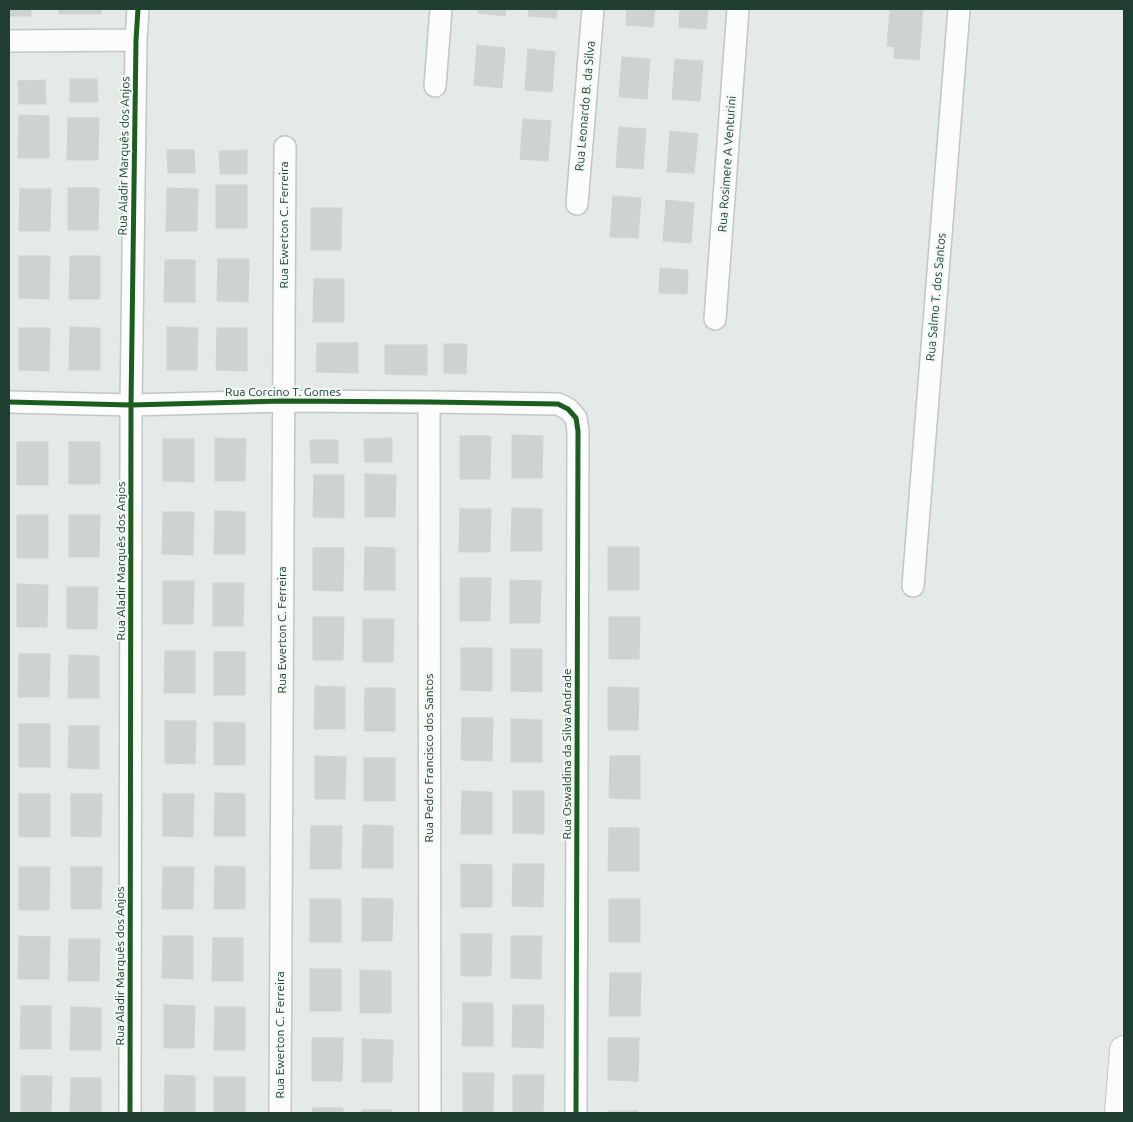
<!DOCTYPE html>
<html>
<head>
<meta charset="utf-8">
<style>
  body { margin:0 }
  #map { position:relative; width:1133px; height:1122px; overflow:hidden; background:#e4eae7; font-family:Ubuntu,sans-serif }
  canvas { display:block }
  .frame { position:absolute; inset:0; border:10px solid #203f32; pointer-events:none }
</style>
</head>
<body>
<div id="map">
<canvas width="1133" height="1122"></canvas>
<div class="frame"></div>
</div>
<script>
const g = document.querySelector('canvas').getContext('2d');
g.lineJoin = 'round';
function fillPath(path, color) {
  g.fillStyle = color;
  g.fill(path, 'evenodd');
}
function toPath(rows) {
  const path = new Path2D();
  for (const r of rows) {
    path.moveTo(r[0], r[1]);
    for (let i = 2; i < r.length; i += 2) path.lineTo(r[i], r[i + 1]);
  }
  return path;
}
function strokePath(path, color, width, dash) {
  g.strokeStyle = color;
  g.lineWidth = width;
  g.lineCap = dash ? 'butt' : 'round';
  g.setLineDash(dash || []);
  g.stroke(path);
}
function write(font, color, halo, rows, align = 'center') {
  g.font = font + ' Ubuntu,sans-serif';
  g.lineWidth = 4;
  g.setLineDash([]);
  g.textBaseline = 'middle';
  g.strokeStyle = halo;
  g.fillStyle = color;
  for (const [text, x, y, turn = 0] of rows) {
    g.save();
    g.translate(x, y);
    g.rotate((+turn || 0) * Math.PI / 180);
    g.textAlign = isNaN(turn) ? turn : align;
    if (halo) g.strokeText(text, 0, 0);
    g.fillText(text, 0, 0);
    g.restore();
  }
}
const building = toPath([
  [9,9,31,9,31,16,9,16,9,9],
  [59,9,101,9,101,14,59,14,59,9],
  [478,9,506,9,505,16,478,13,478,9],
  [529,9,557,9,556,18,528,16,529,9],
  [627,9,655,9,653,27,626,25,627,9],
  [680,9,708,9,706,29,679,27,680,9],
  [890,9,923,9,919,60,894,58,895,47,887,46,890,9],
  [477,45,505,48,502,88,474,85,477,45],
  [528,49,555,52,552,92,525,90,528,49],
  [622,57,650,59,647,99,619,97,622,57],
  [675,59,703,61,700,101,672,99,675,59],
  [70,79,97,79,98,102,70,102,70,79],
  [45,80,46,104,19,104,18,81,45,80],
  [19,115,49,116,49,158,18,158,19,115],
  [68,118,99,118,98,160,67,160,68,118],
  [523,119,551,121,548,161,520,159,523,119],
  [619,127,646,129,643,169,616,167,619,127],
  [670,131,698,134,694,173,667,172,670,131],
  [167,150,194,150,195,173,168,173,167,150],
  [247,150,247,174,220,174,219,151,247,150],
  [216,185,247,185,247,228,216,228,216,185],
  [68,188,99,188,98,230,68,230,68,188],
  [167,188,198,189,197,231,166,231,167,188],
  [20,189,51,189,50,231,19,231,20,189],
  [613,196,641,198,638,238,610,237,613,196],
  [666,200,694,203,691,243,663,241,666,200],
  [311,208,342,208,341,250,311,250,311,208],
  [19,256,50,256,49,299,19,298,19,256],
  [70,256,100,256,100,299,69,299,70,256],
  [218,259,249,259,248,302,217,301,218,259],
  [165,260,195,260,195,302,164,302,165,260],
  [660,268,688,270,687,294,659,293,660,268],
  [314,279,344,279,344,322,313,322,314,279],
  [70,327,100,328,100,370,69,370,70,327],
  [167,327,198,328,197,370,167,370,167,327],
  [19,328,50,328,49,371,19,370,19,328],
  [217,328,247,328,247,371,216,370,217,328],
  [317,343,358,343,358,373,316,372,317,343],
  [444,344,467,344,466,374,444,373,444,344],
  [385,345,427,345,427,375,385,374,385,345],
  [512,435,543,436,542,478,512,478,512,435],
  [460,436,491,436,490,479,460,479,460,436],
  [215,438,246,439,245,481,215,481,215,438],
  [392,438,392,462,365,462,364,439,392,438],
  [163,439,194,439,194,482,163,481,163,439],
  [310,440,338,440,338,463,311,463,310,440],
  [17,442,48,442,48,485,17,485,17,442],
  [69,442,100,442,100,484,69,484,69,442],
  [365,474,396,475,395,517,365,517,365,474],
  [314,475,344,475,344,518,313,517,314,475],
  [512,508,542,509,542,551,511,551,512,508],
  [460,509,491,509,490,552,459,552,460,509],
  [215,511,245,512,245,554,214,554,215,511],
  [163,512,194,512,193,555,162,554,163,512],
  [17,515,48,515,48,558,17,558,17,515],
  [69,515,100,515,99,557,69,557,69,515],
  [365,547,395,548,395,590,364,590,365,547],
  [608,547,639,547,639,590,608,590,608,547],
  [313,548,344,548,343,591,313,590,313,548],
  [460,578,491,578,490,621,460,621,460,578],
  [510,580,541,581,540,623,510,623,510,580],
  [163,581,194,581,193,624,163,624,163,581],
  [213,583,244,583,243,626,213,626,213,583],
  [17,584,48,585,47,627,17,627,17,584],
  [67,587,98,587,97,629,67,629,67,587],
  [313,617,344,617,343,660,313,660,313,617],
  [609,617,640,617,639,659,609,659,609,617],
  [363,619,394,619,393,662,363,662,363,619],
  [461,648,492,648,492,691,461,690,461,648],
  [511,649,542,649,542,692,511,691,511,649],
  [165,651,195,651,195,693,164,693,165,651],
  [214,652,245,652,245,695,214,695,214,652],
  [19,654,50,654,49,697,18,697,19,654],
  [69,655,99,656,99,698,68,698,69,655],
  [315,686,345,687,345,729,314,729,315,686],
  [608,687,639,688,638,730,608,730,608,687],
  [365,688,395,688,395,731,364,731,365,688],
  [462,718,493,718,492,761,461,760,462,718],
  [511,719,542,720,542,762,511,762,511,719],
  [165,721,196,721,195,764,165,763,165,721],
  [214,722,245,723,245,765,214,765,214,722],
  [19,724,50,724,50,767,19,767,19,724],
  [69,726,99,726,99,769,68,768,69,726],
  [315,756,346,757,345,799,315,799,315,756],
  [610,756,640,756,640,799,609,798,610,756],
  [364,758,395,758,395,801,364,801,364,758],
  [462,791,492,792,492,834,461,834,462,791],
  [513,791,544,791,544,834,513,833,513,791],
  [215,793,245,794,245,836,214,836,215,793],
  [19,794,50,794,50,837,19,837,19,794],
  [71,794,102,794,101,837,71,836,71,794],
  [163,794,194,794,193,837,163,836,163,794],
  [363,825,393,826,393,868,362,868,363,825],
  [311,826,342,826,341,869,310,869,311,826],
  [609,828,639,828,639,871,608,871,609,828],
  [461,864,492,865,492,907,461,907,461,864],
  [513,864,544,864,543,907,512,906,513,864],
  [215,866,245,867,245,909,214,909,215,866],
  [19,867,50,867,49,910,19,910,19,867],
  [71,867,102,867,101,909,71,909,71,867],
  [163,867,194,867,193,909,162,909,163,867],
  [362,898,393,899,392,941,362,941,362,898],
  [310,899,341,899,341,942,310,942,310,899],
  [609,899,640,899,640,942,609,942,609,899],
  [461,934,492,934,491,976,461,976,461,934],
  [19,936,50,937,49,979,18,979,19,936],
  [163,936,193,936,193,979,162,978,163,936],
  [511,936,542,936,541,979,511,978,511,936],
  [213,938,243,938,243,981,212,981,213,938],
  [69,939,100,939,99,981,68,981,69,939],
  [310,969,341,969,341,1011,310,1011,310,969],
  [360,970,391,971,391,1013,360,1013,360,970],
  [610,973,641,973,640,1016,609,1016,610,973],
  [463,1003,493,1003,493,1046,462,1046,463,1003],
  [164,1005,195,1006,194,1048,164,1048,164,1005],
  [513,1005,544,1005,543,1048,512,1047,513,1005],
  [21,1006,51,1006,51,1049,20,1049,21,1006],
  [71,1007,101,1008,101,1050,70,1050,71,1007],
  [215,1007,245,1007,245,1050,214,1050,215,1007],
  [312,1038,343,1038,342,1081,312,1081,312,1038],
  [608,1038,639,1038,638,1081,608,1080,608,1038],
  [362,1039,393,1040,392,1082,362,1082,362,1039],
  [463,1073,494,1073,493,1113,463,1113,463,1073],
  [165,1075,195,1076,195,1113,164,1113,165,1075],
  [513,1075,544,1075,543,1113,513,1113,513,1075],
  [21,1076,52,1076,51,1113,21,1113,21,1076],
  [214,1077,245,1077,245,1113,214,1113,214,1077],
  [71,1078,101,1078,101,1113,70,1113,71,1078],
  [313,1108,343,1108,343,1113,312,1113,313,1108],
  [362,1110,392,1110,392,1113,362,1113,362,1110],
  [608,1111,638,1111,638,1113,608,1113,608,1111]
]);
const minor = toPath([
  [9,41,136,40],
  [435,86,441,9],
  [577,204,593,9],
  [715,319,738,9],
  [9,402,131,405,283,401,429,402,558,404,568,409,576,418,578,431,576,1113],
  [429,402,430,1113],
  [913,586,959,9],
  [130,1113,131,405,136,40,138,9],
  [280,1113,285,147]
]);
const tertiary = toPath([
  [1119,1113,1124,1050]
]);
const cycleway = toPath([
  [9,402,131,405,283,401,429,402,558,404,568,409,576,418,578,431,576,1113],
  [130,1113,131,405,136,40,138,9]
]);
const streetNames = [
  ["Rua Leonardo B. da Silva",585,106,-85],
  ["Rua Aladir Marquês dos Anjos",124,156,-89],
  ["Rua Rosimere A Venturini",727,164,-86],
  ["Rua Ewerton C. Ferreira",284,225,-90],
  ["Rua Salmo T. dos Santos",936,297,-85],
  ["Rua Corcino T. Gomes",283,392],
  ["Rua Aladir Marquês dos Anjos",121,561,-90],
  ["Rua Ewerton C. Ferreira",282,630,-90],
  ["Rua Oswaldina da Silva Andrade",567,754,-90],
  ["Rua Pedro Francisco dos Santos",429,758,-90],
  ["Rua Aladir Marquês dos Anjos",120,966,-90],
  ["Rua Ewerton C. Ferreira",280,1035,-90]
];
fillPath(building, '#ccd3d0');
strokePath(building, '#cdd3d0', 1);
strokePath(minor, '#c1c7c4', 24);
strokePath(tertiary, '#c1c7c4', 30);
strokePath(minor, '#fbfcfb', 21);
strokePath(tertiary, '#fbfcfb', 28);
strokePath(cycleway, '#1b5e20', 5);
write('12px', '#203f32', '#f2f9f5', streetNames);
</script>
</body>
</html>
